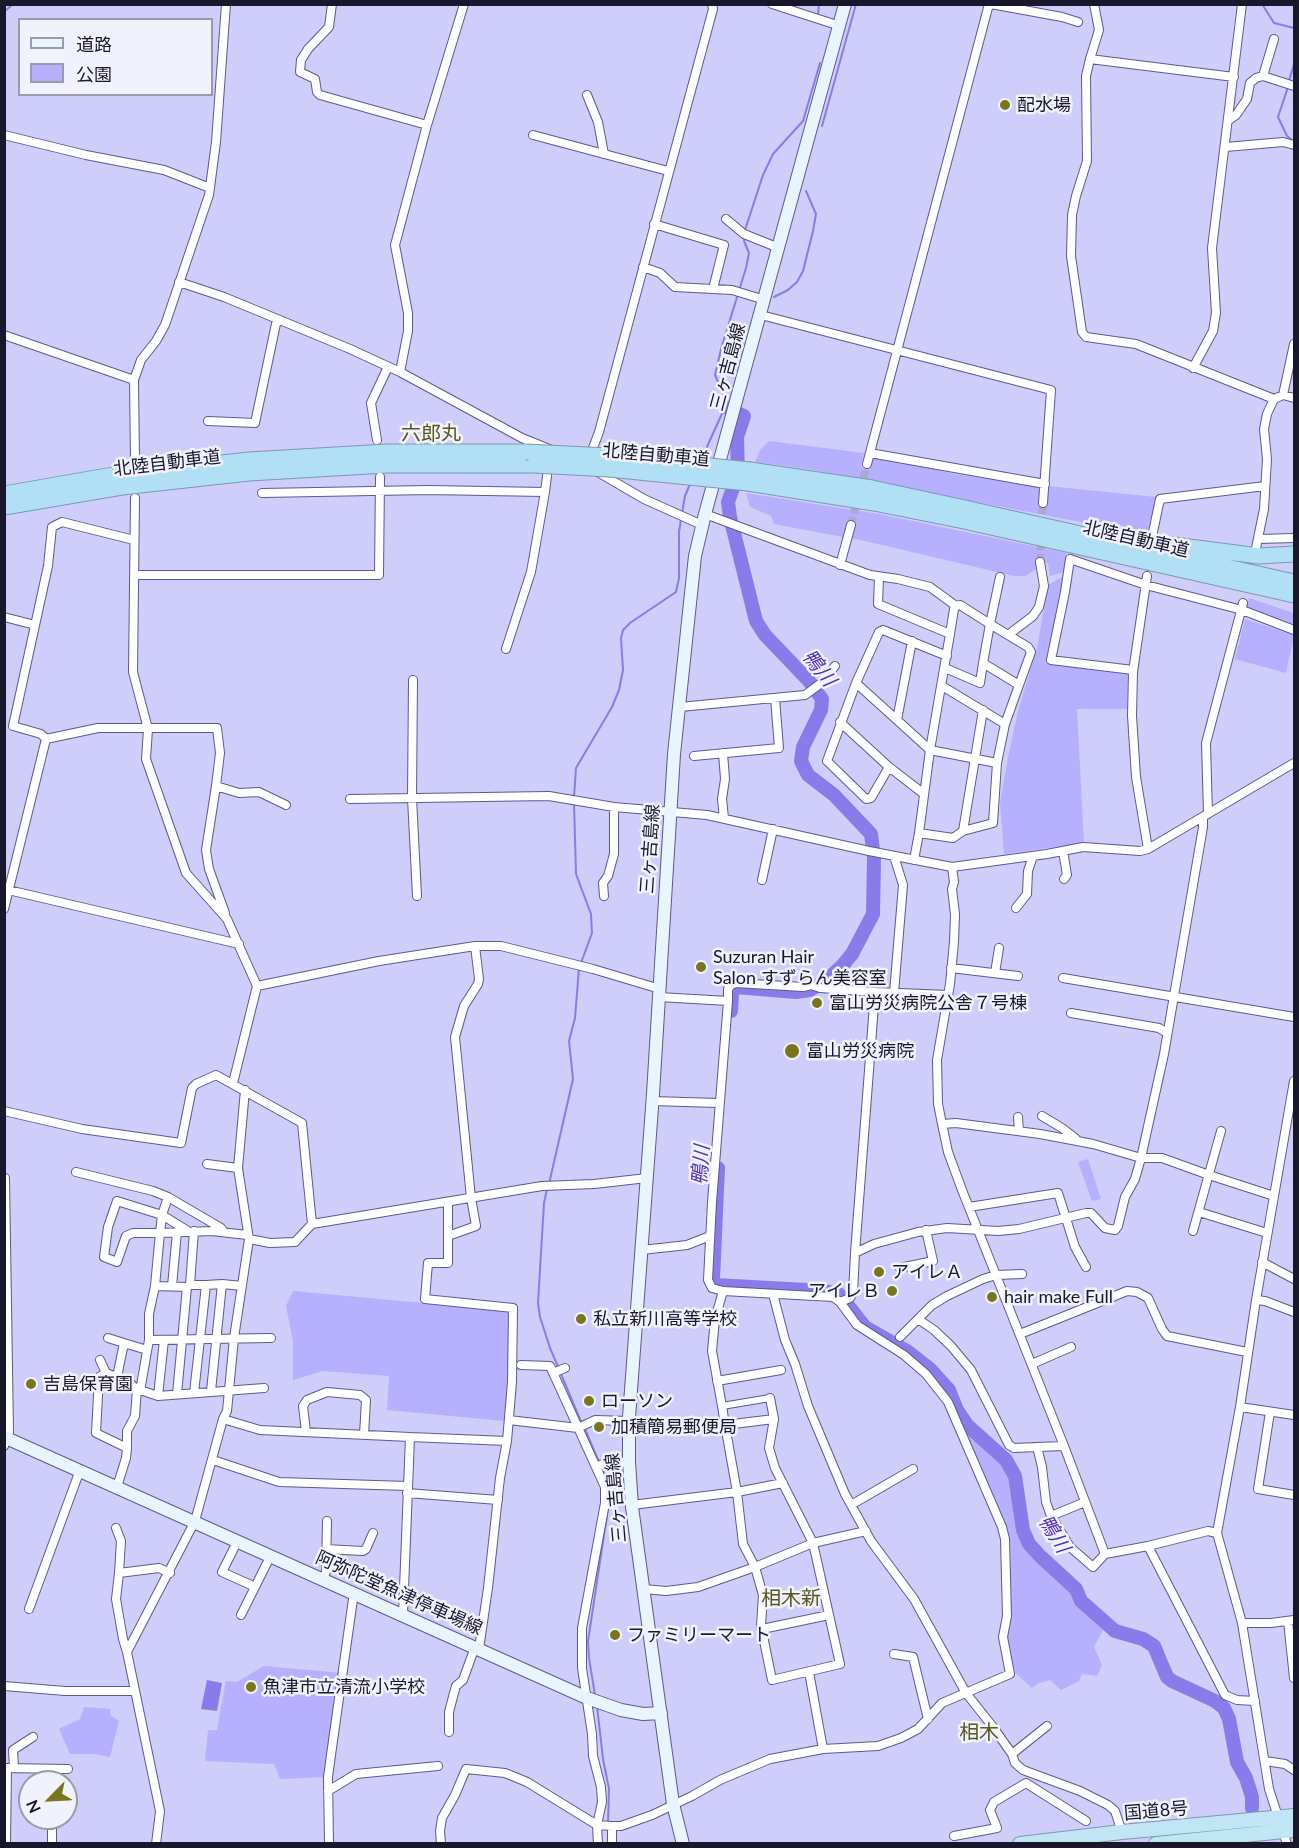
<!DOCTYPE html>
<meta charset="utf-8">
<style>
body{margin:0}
#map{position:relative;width:1299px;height:1848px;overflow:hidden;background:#cfcdf9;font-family:Lato,"Noto Sans JP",sans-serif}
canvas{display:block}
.frame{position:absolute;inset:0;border:6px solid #19172b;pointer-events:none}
.legend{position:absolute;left:18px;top:18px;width:195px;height:78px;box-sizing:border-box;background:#f2f2fd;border:2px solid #9b9aa9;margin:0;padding:8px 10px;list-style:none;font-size:18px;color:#19172b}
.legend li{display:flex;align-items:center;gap:12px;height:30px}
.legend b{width:30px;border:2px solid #9b9aa9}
.north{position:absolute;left:18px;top:1770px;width:60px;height:60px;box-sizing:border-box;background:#f2f2fd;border:2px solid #9b9aa9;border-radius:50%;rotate:246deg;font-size:16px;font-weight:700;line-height:24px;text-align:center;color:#19172b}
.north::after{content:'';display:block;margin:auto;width:21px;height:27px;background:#78751a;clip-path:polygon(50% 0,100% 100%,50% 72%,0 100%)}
</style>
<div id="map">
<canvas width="1299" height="1848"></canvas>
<div class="frame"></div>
<ul class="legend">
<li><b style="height:8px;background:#e8f5fc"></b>道路</li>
<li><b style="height:16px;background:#b7b0fe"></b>公園</li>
</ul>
<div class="north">N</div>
</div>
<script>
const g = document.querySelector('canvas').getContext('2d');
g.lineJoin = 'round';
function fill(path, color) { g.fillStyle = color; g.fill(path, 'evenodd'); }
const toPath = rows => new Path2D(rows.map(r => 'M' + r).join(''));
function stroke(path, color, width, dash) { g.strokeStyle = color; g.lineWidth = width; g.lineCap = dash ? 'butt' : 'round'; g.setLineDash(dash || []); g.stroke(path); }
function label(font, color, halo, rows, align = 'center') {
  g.font = font + ' Lato,"Noto Sans JP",sans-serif'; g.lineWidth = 5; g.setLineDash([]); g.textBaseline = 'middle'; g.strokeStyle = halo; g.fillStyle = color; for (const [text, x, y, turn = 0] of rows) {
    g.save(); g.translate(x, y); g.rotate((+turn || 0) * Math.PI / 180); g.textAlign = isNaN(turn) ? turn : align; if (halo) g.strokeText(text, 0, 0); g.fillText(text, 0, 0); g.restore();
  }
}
fill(toPath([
 [769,441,864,453,861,467,868,469,873,455,955,474,1008,482,1156,497,1147,533,1080,522,807,469,755,462,760,450],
 [746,493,879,514,1067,553,1064,572,1050,576,1048,563,1036,562,1037,569,1025,576,1014,576,852,538,853,528,846,526,843,537,774,524,771,516,750,507],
 [1064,576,1048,662,1128,673,1127,709,1077,709,1084,843,1004,854,1000,803,1008,757,1018,711,1037,648,1048,585],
 [1249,598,1294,613,1294,624,1246,609],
 [1245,619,1294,635,1286,673,1235,659],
 [1088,1159,1101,1199,1092,1201,1078,1162],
 [293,1291,510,1311,509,1384,504,1421,387,1410,389,1376,323,1371,293,1380,293,1341,286,1306],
 [964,1429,1005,1464,1011,1476,1017,1523,1021,1539,1033,1558,1069,1587,1075,1605,1103,1630,1094,1647,1102,1665,1097,1676,1082,1674,1079,1681,1061,1690,1050,1680,1039,1683,1032,1688,1013,1671,1007,1643,1010,1553,1006,1527],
 [264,1666,342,1673,328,1777,280,1779,274,1764,205,1761,208,1730,217,1730,226,1681,237,1682],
 [84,1707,110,1709,110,1715,119,1721,110,1757,95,1754,70,1754,59,1729,80,1719]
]), '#b7b0fe');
fill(toPath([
 [207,1680,222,1683,217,1711,201,1709]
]), '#8a7beb');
stroke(toPath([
 [1262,4,1274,23,1294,28],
 [4,12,13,4],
 [818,15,819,4],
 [1289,81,1294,64],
 [1288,87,1278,117,1287,136,1293,141],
 [822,126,856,4],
 [745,230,763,175,773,154,803,121,820,63],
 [774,297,788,290,797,282,803,271,813,231,816,214,806,191],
 [701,460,725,407,723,393,715,375,721,349,746,268,749,253,744,241,745,236],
 [682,513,685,496,690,484],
 [574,797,576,768,612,707,619,690,623,670,621,638,623,630,630,623,676,592,679,578,679,532,681,519],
 [574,803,576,874,591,914,592,933,581,963],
 [549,1184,573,1079,569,1041,575,1018,579,968],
 [547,1189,544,1203,538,1303,540,1317,550,1348,559,1369],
 [561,1374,582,1424],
 [585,1429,599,1462],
 [602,1467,609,1487],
 [595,1695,589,1658,588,1641,609,1502],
 [597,1706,603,1759,609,1789,608,1823],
 [608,1844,608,1828]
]), '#8a7beb', 2);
stroke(toPath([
 [725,407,744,416,737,437,738,474,728,502,730,517,756,621,765,635,809,681,822,699,821,710,803,747,801,761,808,775,834,795,871,834,874,858,873,914,852,954,842,966,828,979,810,990,796,992,736,987,732,993,731,1011],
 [718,1168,713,1279,715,1285,825,1291,839,1294,865,1327,907,1351,930,1369,949,1390,957,1410,967,1425,1006,1460,1015,1476,1023,1530,1029,1544,1040,1556,1076,1589,1081,1601,1115,1631,1143,1639,1154,1646,1167,1677,1172,1681,1215,1701,1224,1708,1229,1719,1237,1762,1246,1778,1252,1797,1252,1808]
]), '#8a7beb', 14);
stroke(toPath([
 [851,525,867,464],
 [1040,562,1043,503]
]), '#aba9d0', 8, [8, 4]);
const pedestrian = toPath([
 [722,1406,770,1398]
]);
const minor = toPath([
 [332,4,329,27,308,49,301,60,300,72,315,79,317,92,320,95,427,125],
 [772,4,840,26],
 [991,4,1062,17,1078,22],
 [1090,59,1099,30,1094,4],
 [1263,76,1274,39],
 [1234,77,1090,59,1086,76,1087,161,1076,196,1072,215,1071,256,1082,332,1086,337,1136,344,1274,399],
 [587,95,598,122,604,154],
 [1229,120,1236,115,1247,99,1250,83,1256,78,1263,76,1294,86],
 [4,135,86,155,164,170,210,188],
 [533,135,668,171],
 [1226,147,1283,142,1294,145],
 [726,219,744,234,779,248],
 [654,224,724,245,713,289],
 [643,267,660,273,675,287,732,290,765,300],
 [179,282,224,297,350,349,400,372,522,438,549,449],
 [761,315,1051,390,1043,503],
 [4,335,134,380],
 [1193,368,1213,331,1216,313,1212,248,1242,4],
 [400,372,408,331,408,313,395,245,427,125,464,4],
 [1283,395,1294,344],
 [208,421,255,423,277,319],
 [377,440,371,403,388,367],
 [870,453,1045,484],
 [590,456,599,432,713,9,712,4],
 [135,461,134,380,141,360,156,341,165,325,209,195,216,142,226,4],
 [867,464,989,4],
 [596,471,644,499,702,525],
 [262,493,428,490,545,492,547,476],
 [135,498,133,672,148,729,146,759,186,873,227,919,257,986,233,1083],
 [705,514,870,575,898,579,930,587,956,606,960,605,990,624,983,663,1019,685],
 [1153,532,1160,499,1265,486],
 [1258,539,1294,538],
 [134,540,62,522,52,527,48,566,13,726,41,734,46,739,98,728,217,728,220,753,216,786,239,793,259,792,286,805],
 [1256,548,1264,509,1267,459,1264,429,1267,414,1274,399,1283,395,1294,398],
 [840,565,851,525],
 [135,575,379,575,380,477],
 [1147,576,1133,672,1132,716,1136,777,1148,849],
 [879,577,878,604,950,634,930,750,919,833],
 [1000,577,990,624,1008,635,1033,616,1039,607,1044,586,1040,562],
 [4,617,35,625],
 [950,634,954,609,956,606],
 [912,641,897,720,930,750,997,763],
 [506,649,531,572,545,492],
 [945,668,980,683,983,663],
 [1133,670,1051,660,1065,592,1070,559,1146,585,1242,610,1294,630],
 [413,680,412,798,417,896],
 [856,683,897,720],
 [942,686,1005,724],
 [680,707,805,695,820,684,835,666],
 [840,722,889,767,924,794],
 [723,753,725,779,722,799,724,818],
 [694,756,779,748,775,698],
 [889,767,871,798,866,799,827,761,856,683,879,632,883,630,947,656],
 [216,786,206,850,209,869,225,913],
 [350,799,549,796,614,807,707,815,869,851,952,867,1047,854,1083,847,1140,851,1148,849,1294,763],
 [1208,814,1206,743,1243,603],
 [963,831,993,823,997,763,1005,724,1031,652,1028,647,1008,635],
 [1063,851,1067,875,1064,879],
 [894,856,903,885,894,993],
 [914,860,919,833,953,838,963,831,983,710],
 [952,867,954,882,952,889,955,914,954,942,950,984,937,1060,938,1104,942,1124,948,1152,962,1190,1064,1446],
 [762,880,773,829],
 [4,889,239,944],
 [604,896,603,883,608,876,614,854,614,807],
 [1016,908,1027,894,1028,871,1033,856],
 [4,909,46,739],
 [951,968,1018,976],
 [995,973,999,948],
 [1063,978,1294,1017],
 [257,986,379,961,475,946,501,946,593,969,660,989],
 [875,992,948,995],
 [659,997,728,1001,728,989,731,985,736,983,803,987,811,985,820,988,875,992,855,1253],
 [728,1001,712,1202,708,1280,712,1288,723,1291,833,1297,840,1302,850,1298,853,1293,855,1253,874,1244,918,1232,947,1228,998,1231,1019,1229,1086,1213,1091,1213,1105,1228,1115,1230,1118,1226,1125,1197,1135,1179,1141,1158,1164,1054,1203,827,1203,817],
 [1071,1013,1159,1028,1167,1033],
 [652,1101,718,1103],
 [4,1111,82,1129,181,1143,192,1088,196,1084,216,1075,302,1123,312,1224],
 [1042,1116,1062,1128,1076,1139],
 [1018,1117,1019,1131],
 [942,1124,956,1123,1040,1134,1093,1144,1141,1158,1162,1158,1209,1175,1274,1196],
 [207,1164,238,1168],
 [76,1172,153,1191,168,1197],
 [117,1201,162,1215,160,1233,133,1233,126,1236,117,1262,104,1257,108,1227,117,1201],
 [448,1202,448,1263,428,1263,425,1299,513,1308,512,1382,507,1441],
 [969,1207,1058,1193,1075,1247,1086,1267],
 [1199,1212,1267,1233],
 [188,1231,162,1215,168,1197,221,1228,224,1232],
 [1193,1231,1221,1131],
 [448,1236,476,1226,471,1198,455,1037,464,1006,478,984,479,979,475,946],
 [249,1239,270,1243,295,1242,312,1224,542,1186,594,1184,647,1178],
 [642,1250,687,1245,710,1236],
 [1262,1262,1294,1279],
 [900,1268,933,1261,926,1230],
 [222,1284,242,1286],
 [190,1285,194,1231],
 [206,1285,222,1284,211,1391],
 [155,1286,160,1233,212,1231,247,1235],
 [172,1286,177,1232],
 [723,1291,715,1319,712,1351,722,1406,725,1425,737,1492,743,1544,755,1567,763,1595,761,1626,772,1680,840,1664,813,1543,775,1468,769,1448,774,1419,725,1425],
 [773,1294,785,1340,795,1364,808,1406,845,1494,871,1541,914,1599,966,1693,993,1727,1012,1754,1015,1763,1023,1770,1080,1791,1108,1805,1115,1811,1122,1832],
 [1256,1300,1265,1301,1294,1312],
 [918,1319,934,1330,951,1346,971,1370,1009,1445,1014,1448,1037,1447],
 [1020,1334,1127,1291,1137,1292,1148,1298,1162,1329,1167,1336,1247,1352],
 [900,1337,932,1305,947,1296,983,1279,996,1275,1022,1274],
 [108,1338,124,1343,117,1377],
 [149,1340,271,1338],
 [124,1343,147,1350],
 [100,1360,106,1373],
 [1032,1364,1071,1347],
 [521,1365,550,1366,605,1487,605,1503,582,1628,582,1668,592,1734,593,1756,601,1787,602,1802,597,1825,598,1844],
 [553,1373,565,1368],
 [717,1381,781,1370],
 [137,1389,158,1396,264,1388],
 [140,1391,149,1340,149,1314,155,1286,187,1287],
 [177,1394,187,1287,190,1285,206,1285,194,1393],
 [158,1396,164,1340],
 [770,1398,774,1419],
 [1240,1407,1294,1415],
 [1270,1412,1258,1489,1294,1495],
 [223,1419,260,1430,410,1437],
 [509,1420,578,1428,595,1420,629,1421],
 [306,1432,303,1406,307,1400,327,1392,360,1395,366,1400,364,1435],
 [4,1446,9,1432,5,1178],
 [213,1460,279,1482,408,1486],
 [596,1467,605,1463,629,1462],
 [117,1487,126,1458,127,1448,127,1431,135,1416,137,1389,127,1381,106,1373,99,1377,96,1433,127,1448],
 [407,1493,498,1500],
 [1085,1502,1051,1516,1070,1547,1093,1567,1105,1554,1148,1546],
 [632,1505,737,1492,783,1483],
 [851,1505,913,1469],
 [1051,1516,1046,1502,1042,1467,1037,1447,1064,1446,1105,1554],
 [116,1528,121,1541,119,1573,159,1568,170,1573],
 [1217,1533,1208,1531,1148,1546,1225,1695,1237,1700,1255,1701],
 [238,1540,222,1572,251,1585],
 [326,1549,363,1551,366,1549,373,1533],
 [119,1573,116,1599,123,1639,127,1652],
 [323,1578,326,1572,327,1521],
 [644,1589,666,1591,698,1587,755,1567,813,1543,866,1531],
 [29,1609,80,1470],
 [403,1614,410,1437,507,1441,500,1478,488,1588,479,1649],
 [241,1615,271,1555],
 [1288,1621,1294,1678],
 [1242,1623,1271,1623,1294,1620],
 [762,1629,829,1615],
 [894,1654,913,1657,928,1719],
 [809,1672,823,1749],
 [4,1686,65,1691,135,1691],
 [449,1732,449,1712,454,1693,456,1686,463,1680,475,1647],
 [1012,1754,1047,1726],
 [1265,1761,1285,1764,1294,1770],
 [4,1768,68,1769],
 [14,1768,13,1750,33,1737],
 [52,1769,52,1782],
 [328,1791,356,1774,438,1766],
 [52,1818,52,1844],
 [954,1836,997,1828,990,1810,994,1802,1026,1783,1086,1821],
 [6,1844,7,1768],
 [156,1844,160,1811,127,1652,195,1521,223,1419,227,1411,234,1338,249,1239,238,1168,245,1090],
 [329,1844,328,1777,331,1755,354,1592],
 [441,1844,440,1831,442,1818,455,1795,466,1769,505,1773,527,1782,597,1825,612,1826],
 [612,1844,612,1826,621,1826,652,1815,692,1796,720,1780,770,1759,823,1749,878,1746,901,1738,918,1729,942,1703,1010,1674,1003,1637,1007,1616,1005,1539,1002,1527,948,1402,926,1374,904,1355,857,1325,840,1302],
 [1287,1844,1269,1789,1242,1623,1217,1533,1240,1407,1256,1300,1294,1081]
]);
const secondary = toPath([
 [4,1437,587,1698,621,1710,643,1714,661,1713],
 [683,1844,673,1804,632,1507,629,1462,629,1417,653,1094,674,754,695,556,705,514,845,4]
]);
const trunk = toPath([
 [1020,1844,1122,1832,1294,1816],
 [1156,1844,1294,1830]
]);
const motorway = toPath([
 [750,470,872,488,965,508,1294,582],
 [748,483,874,503,964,521,1294,595],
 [4,494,113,475,249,460,387,452,526,452],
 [4,507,122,487,249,473,386,465,534,465],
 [1174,545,1259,556,1294,554]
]);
stroke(pedestrian, '#5e598a', 8);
stroke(minor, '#5e598a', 10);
stroke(secondary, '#5e598a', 14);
stroke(trunk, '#7c99ae', 16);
stroke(motorway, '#7c99ae', 17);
stroke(pedestrian, '#fff', 6);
stroke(minor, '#fff', 8);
stroke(secondary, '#e8f5fc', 12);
stroke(trunk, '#c0e6f6', 14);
stroke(motorway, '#b1dff4', 15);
const motorwayBridge = toPath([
 [526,452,609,456,750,470],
 [534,465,609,469,748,483]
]);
stroke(motorwayBridge, '#7c99ae', 17, []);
stroke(motorwayBridge, '#b1dff4', 15);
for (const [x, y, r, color] of [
 [1005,105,6,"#78751a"],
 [701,967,6,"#78751a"],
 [817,1003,6,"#78751a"],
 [792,1051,8,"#78751a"],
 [879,1272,6,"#78751a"],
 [892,1291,6,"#78751a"],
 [992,1297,6,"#78751a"],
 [581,1319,6,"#78751a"],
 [31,1384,6,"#78751a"],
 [589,1401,6,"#78751a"],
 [599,1427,6,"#78751a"],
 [615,1635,6,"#78751a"],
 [251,1687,6,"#78751a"]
]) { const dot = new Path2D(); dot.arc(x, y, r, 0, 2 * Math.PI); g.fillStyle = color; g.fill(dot); stroke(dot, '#f2f2fd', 2); }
label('18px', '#19172b', '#f2f2fd', [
 ["配水場",1017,105],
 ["Suzuran Hair",713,957],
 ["Salon すずらん美容室",713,978],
 ["富山労災病院公舎７号棟",829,1003],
 ["富山労災病院",806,1051],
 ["アイレＡ",891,1272],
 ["アイレＢ",880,1291,"right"],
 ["hair make Full",1004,1297],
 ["私立新川高等学校",593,1319],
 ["吉島保育園",43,1384],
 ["ローソン",601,1401],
 ["加積簡易郵便局",611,1427],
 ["ファミリーマート",627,1635],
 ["魚津市立清流小学校",263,1687]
], 'left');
label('18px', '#19172b', '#f2f2fd', [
 ["三ヶ吉島線",728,367,-75],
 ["北陸自動車道",656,455,5],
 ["北陸自動車道",167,463,-7],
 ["北陸自動車道",1136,539,13],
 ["三ヶ吉島線",650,849,-86],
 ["三ヶ吉島線",616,1498,-95],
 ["阿弥陀堂魚津停車場線",399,1593,24],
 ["国道8号",1156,1811,-5]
]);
label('20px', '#59571b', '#f2f2fd', [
 ["六郎丸",431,434],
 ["相木新",791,1599],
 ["相木",979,1733]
]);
label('italic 20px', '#5331b4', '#f2f2fd', [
 ["鴨川",819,668,52],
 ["鴨川",701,1165,-86],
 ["鴨川",1054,1534,58]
]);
</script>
